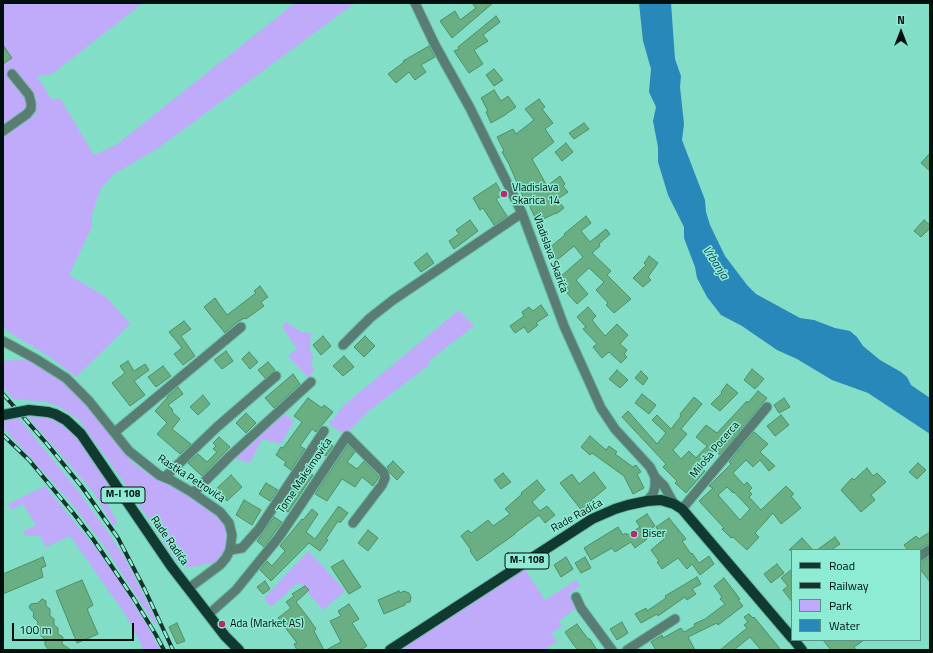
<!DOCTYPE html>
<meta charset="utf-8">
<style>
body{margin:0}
#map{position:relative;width:933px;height:653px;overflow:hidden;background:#82dec7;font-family:"Titillium Web",sans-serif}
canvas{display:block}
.frame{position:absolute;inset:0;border:4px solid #00100c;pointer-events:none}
.legend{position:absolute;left:791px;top:549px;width:130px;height:92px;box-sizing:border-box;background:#8fecd4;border:1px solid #569484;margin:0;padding:5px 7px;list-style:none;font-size:12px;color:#00100c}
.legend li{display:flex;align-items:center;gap:8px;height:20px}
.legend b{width:20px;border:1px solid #569484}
.north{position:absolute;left:881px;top:12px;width:40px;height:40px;-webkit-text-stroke:3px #8fecd4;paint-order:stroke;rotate:0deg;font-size:11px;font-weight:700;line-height:16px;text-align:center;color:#00100c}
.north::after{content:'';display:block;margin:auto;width:14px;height:18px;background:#00100c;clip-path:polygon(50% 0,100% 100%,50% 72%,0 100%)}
.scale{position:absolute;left:12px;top:623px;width:122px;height:18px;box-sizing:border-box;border:2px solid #00100c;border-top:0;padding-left:5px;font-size:12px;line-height:14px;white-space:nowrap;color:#00100c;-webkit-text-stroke:3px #8fecd4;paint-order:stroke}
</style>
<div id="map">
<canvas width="933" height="653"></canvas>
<div class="frame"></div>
<ul class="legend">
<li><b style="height:5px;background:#103a30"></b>Road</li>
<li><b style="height:5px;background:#16342c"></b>Railway</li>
<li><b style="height:11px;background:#bfabfa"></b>Park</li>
<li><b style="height:11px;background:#2888b9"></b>Water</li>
</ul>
<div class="north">N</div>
<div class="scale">100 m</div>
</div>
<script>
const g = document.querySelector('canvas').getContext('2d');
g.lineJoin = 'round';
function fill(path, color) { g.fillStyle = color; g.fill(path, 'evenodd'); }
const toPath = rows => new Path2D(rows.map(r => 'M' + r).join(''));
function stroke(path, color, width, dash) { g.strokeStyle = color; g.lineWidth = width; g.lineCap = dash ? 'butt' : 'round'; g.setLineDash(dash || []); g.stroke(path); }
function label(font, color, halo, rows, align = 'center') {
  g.font = font + ' "Titillium Web",sans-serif'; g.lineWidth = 3; g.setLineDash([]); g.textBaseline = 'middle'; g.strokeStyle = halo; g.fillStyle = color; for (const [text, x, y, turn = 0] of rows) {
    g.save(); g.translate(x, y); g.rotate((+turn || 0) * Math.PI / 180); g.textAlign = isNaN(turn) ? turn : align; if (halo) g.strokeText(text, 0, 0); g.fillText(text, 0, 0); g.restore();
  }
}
fill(toPath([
 [3,3,143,3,52,74,37,76,52,100,60,98,94,155,116,145,295,3,355,3,157,149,114,174,100,190,92,215,92,227,69,275,106,297,130,324,76,377,50,357,7,331,3,326],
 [459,310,474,326,430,360,429,365,369,411,345,435,329,424,344,405],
 [286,322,301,332,311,333,310,351,313,357,311,364,314,370,309,378,288,356,297,349,282,327],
 [28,359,58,378,86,403,133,463,144,471,199,502,220,518,224,524,228,538,223,554,217,561,211,565,210,563,192,567,186,567,176,560,118,474,79,420,58,406,46,402,13,399,3,387,3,361],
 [281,411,294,421,281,444,262,439,250,463,233,458],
 [27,416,44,417,58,421,68,427,80,439,114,487,103,496,118,523,113,526,94,493],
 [18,417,79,492,109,534,126,560,156,620,157,625,154,623,102,543,71,503,29,456,3,428,3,420],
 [45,486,95,547,119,581,147,625,160,650,144,650,125,614,70,536,46,547,40,536,25,536,23,531,36,525,23,504,11,510,8,504],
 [308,551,321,564,345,591,323,610,299,582,271,607,264,598],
 [524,568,545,600,576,580,580,586,569,594,577,607,559,621,562,626,551,634,557,641,544,650,398,650]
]), '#bfabfa');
fill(toPath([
 [639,3,671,3,675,59,681,76,680,87,684,124,682,140,705,200,706,212,710,225,725,256,747,285,756,294,800,318,814,320,835,328,850,331,857,337,863,346,880,360,901,372,907,377,911,385,930,398,930,434,868,393,832,380,797,359,777,350,742,326,721,315,707,297,697,278,695,267,684,238,684,227,668,195,658,162,658,147,653,121,656,107,649,92,651,69,643,41]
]), '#2888b9');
const building = toPath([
 [472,3,493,3,452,38,440,21,455,11,460,20,476,8,472,3],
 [496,16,500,22,483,35,488,41,474,50,483,64,469,73,454,51,459,49,458,47,496,16],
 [3,45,12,58,3,64,3,45],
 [429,46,435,57,421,65,426,72,415,80,409,72,396,83,388,74,404,62,403,61,429,46],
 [494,69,503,80,494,86,486,75,494,69],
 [494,90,501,101,508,96,516,107,505,115,491,123,486,112,488,111,481,98,494,90],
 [539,99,545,107,542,109,553,123,545,129,554,142,532,159,547,186,560,176,565,184,563,186,568,192,559,198,560,201,559,202,564,208,556,214,556,213,537,222,526,198,524,199,509,164,502,152,504,151,497,137,513,129,516,134,534,120,525,109,539,99],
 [584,123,589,129,574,139,569,133,584,123],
 [566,143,573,152,562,161,555,152,566,143],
 [930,153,930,171,921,163,930,153],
 [496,183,503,195,496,199,507,216,494,225,483,208,480,210,473,198,496,183],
 [586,216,591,223,581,231,590,242,606,229,610,234,599,244,600,246,592,253,611,271,607,275,631,299,614,313,606,305,608,303,596,290,604,282,589,268,576,280,588,294,577,304,567,293,570,291,559,278,583,257,574,246,557,260,548,249,565,235,564,234,586,216],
 [470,220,478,231,454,249,449,241,459,234,456,230,470,220],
 [924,220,930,225,930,228,921,237,914,231,924,220],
 [427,253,434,263,421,272,414,263,427,253],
 [649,256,658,263,648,277,651,280,643,287,633,278,646,265,644,263,649,256],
 [260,286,268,297,261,302,264,306,246,319,245,318,237,322,225,333,204,307,215,298,227,315,256,293,254,291,260,286],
 [541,305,548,315,536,323,538,325,528,333,524,327,515,333,510,326,524,316,522,312,529,307,533,311,541,305],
 [588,307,596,316,592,320,605,336,617,324,628,335,620,344,627,350,624,354,627,357,621,363,609,352,602,358,593,347,597,344,583,329,586,327,577,317,588,307],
 [184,321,191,329,181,336,195,356,183,365,174,354,182,348,169,332,184,321],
 [323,336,331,346,321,355,313,345,323,336],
 [365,336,375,346,364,357,354,347,365,336],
 [226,351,233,361,222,369,214,360,226,351],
 [249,352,258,362,250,369,242,359,249,352],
 [344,356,354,367,343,376,333,366,344,356],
 [128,361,134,371,145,364,149,370,134,381,145,395,130,406,112,383,125,373,120,366,128,361],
 [268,362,275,370,265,378,258,370,268,362],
 [163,366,171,376,156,387,148,377,163,366],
 [752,369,764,379,755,389,744,380,752,369],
 [617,370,628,380,620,388,609,379,617,370],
 [641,371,648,378,643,385,635,378,641,371],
 [293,374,300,384,274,408,265,398,293,374],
 [727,384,738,393,720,411,711,404,722,393,721,392,727,384],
 [178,387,183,394,168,405,173,410,172,412,180,419,172,429,191,444,180,454,157,434,167,423,155,411,167,398,167,397,178,387],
 [758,391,767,398,720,455,714,450,699,466,705,471,686,493,675,483,677,481,663,467,666,464,622,417,628,411,657,444,666,433,652,420,657,415,671,429,681,416,680,414,694,397,702,404,681,429,687,434,673,450,681,459,689,451,696,458,707,446,696,437,706,425,717,433,747,401,748,403,758,391],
 [642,394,656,405,649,414,635,403,642,394],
 [203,395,210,404,198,415,190,407,203,395],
 [308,398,322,408,324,405,333,412,316,432,312,429,300,446,305,449,291,470,284,465,286,462,276,455,281,447,283,448,302,422,294,416,308,398],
 [784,398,790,407,779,413,774,405,784,398],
 [246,413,256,423,246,433,236,423,246,413],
 [781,415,789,425,775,436,767,426,781,415],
 [754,432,768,444,760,452,775,466,769,471,760,460,753,467,746,460,733,473,744,485,747,482,752,488,749,491,752,494,749,497,761,510,786,486,794,494,791,496,801,508,781,524,773,513,755,533,759,537,747,550,733,537,731,538,722,529,724,528,699,501,713,488,709,486,731,464,729,462,754,432],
 [727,487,733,493,734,492,750,509,740,520,718,495,727,487],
 [590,436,606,450,609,446,617,452,615,454,633,467,636,465,641,472,637,474,644,488,633,494,624,476,592,453,590,455,581,447,590,436],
 [219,437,230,447,202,476,188,463,198,454,207,462,217,452,213,449,216,446,213,443,219,437],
 [325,440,333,446,326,456,318,450,325,440],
 [348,445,355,452,347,462,357,469,364,461,379,477,373,486,362,477,355,487,342,479,327,501,315,494,348,445],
 [393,461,404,472,397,480,390,473,387,467,393,461],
 [918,463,926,470,917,479,909,472,918,463],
 [867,468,873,476,877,473,886,482,871,495,875,500,861,512,841,490,852,478,854,480,867,468],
 [305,470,313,475,288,512,281,507,305,470],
 [594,472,606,488,591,500,593,503,583,512,560,483,572,474,579,484,594,472],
 [503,473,511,482,501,489,494,480,503,473],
 [231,475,242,487,227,501,216,489,231,475],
 [537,480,545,490,532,502,540,511,547,506,555,515,545,523,539,515,515,533,515,534,477,561,470,551,471,550,461,536,468,530,471,533,488,520,493,526,510,514,505,509,522,494,521,493,537,480],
 [266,483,278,490,270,501,259,494,266,483],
 [244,500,261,510,252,525,236,515,244,500],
 [338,507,340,507,348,513,340,523,338,521,326,539,328,540,320,551,309,543,271,581,260,570,267,561,272,566,285,551,280,546,302,519,303,520,312,509,318,514,306,532,315,539,338,507],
 [647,514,655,526,643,534,647,539,635,548,631,542,615,552,612,548,591,560,584,548,618,527,623,535,626,533,627,535,640,527,636,521,647,514],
 [274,517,282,522,264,547,257,541,274,517],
 [669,518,686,539,682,541,691,554,692,553,699,563,709,556,714,564,700,575,692,564,687,569,678,558,662,569,657,562,659,561,651,550,664,539,656,527,669,518],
 [368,530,378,538,368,551,358,543,368,530],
 [930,532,930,544,926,545,918,550,908,550,904,545,916,536,919,539,930,532],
 [835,537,840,544,831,550,817,550,835,537],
 [802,538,813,550,789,550,802,538],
 [43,557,46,566,41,568,43,577,3,594,3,574,43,557],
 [566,557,573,569,561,577,554,565,566,557],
 [585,557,591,568,581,573,575,563,585,557],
 [930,557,930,582,920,569,920,562,930,557],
 [343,560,361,587,349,594,331,567,343,560],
 [777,564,784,573,771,583,764,574,777,564],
 [792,569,792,602,783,590,788,586,781,578,792,569],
 [697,577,701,584,692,589,696,594,687,600,685,597,658,616,657,614,641,623,635,614,646,608,647,611,666,598,665,596,697,577],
 [724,578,740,599,738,600,743,606,718,625,717,623,688,637,695,650,656,650,651,642,662,635,663,638,681,628,684,632,695,626,694,624,705,619,725,604,720,599,722,597,714,586,724,578],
 [82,580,93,605,87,609,98,634,77,643,56,591,82,580],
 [265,581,270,589,263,594,257,587,265,581],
 [305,586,309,590,296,602,307,616,316,629,314,631,324,650,297,650,294,644,297,643,278,618,291,608,286,602,294,596,292,594,305,586],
 [399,591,400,593,404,591,409,593,411,597,410,602,405,603,405,605,384,614,378,600,399,591],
 [42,599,46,601,46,606,50,609,50,616,54,619,54,625,58,628,58,634,63,637,62,644,71,650,49,650,45,645,45,639,41,636,41,630,37,627,38,622,33,617,34,612,31,610,29,607,31,604,38,603,42,599],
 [349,604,359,619,352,623,367,646,360,650,326,650,341,642,330,621,341,616,338,611,349,604],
 [749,614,753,618,754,617,781,650,761,650,750,637,734,650,720,650,747,628,744,625,748,622,744,617,749,614],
 [622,622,628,633,617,640,610,629,622,622],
 [177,623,185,641,177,644,169,627,177,623],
 [577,624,588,639,590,639,597,650,578,650,573,644,565,632,577,624],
 [823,640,864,640,854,647,856,650,831,650,823,640]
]);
fill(building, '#6aaf84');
stroke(building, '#4b9066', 1);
const minor = toPath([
 [415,3,435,45,470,108,522,213,564,326,601,408,615,429,650,467,655,477,664,486,674,504],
 [3,131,27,114,31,109,31,103,29,95,12,74],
 [3,341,36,359,66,378,89,401,129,451,159,475,171,480,193,493,220,512,225,518,229,523,232,535,230,550,226,558,220,565,189,588],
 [343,345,370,318,393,300,522,213],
 [115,432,241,327],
 [165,477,217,427,276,376],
 [193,493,230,456,311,382],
 [647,501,653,494,655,487,655,477],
 [682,509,767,407],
 [230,550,242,548,259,529,324,431],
 [920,556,929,550],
 [576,597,581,608,612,650],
 [209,614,236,590,279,537,347,436,384,473,385,478,382,485,353,523],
 [627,650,675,619]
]);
const major = toPath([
 [48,412,55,414,66,420,81,434,171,566,225,636,239,650],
 [794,640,802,650],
 [390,650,592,519,615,509,628,505,647,501,661,500,674,504,682,509,792,638]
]);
stroke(minor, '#6bb9a5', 11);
stroke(major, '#6bb9a5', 12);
stroke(minor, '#5a7d73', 9);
stroke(major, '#103a30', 10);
const rail = toPath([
 [3,394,47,444,82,487,118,538,145,590,173,650],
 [3,435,29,460,74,514,93,539,134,599,156,635,164,650]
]);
stroke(rail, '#16342c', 4);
stroke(rail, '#8fecd4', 2.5, [8]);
const majorBridge = toPath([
 [3,415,29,410,48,412]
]);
stroke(majorBridge, '#6bb9a5', 12, []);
stroke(majorBridge, '#103a30', 10);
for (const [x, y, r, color] of [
 [504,194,4,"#b42c6f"],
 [634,534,4,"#b42c6f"],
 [222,624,4,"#b42c6f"]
]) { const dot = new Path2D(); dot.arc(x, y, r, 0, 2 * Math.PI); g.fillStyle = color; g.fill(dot); stroke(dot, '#8fecd4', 1.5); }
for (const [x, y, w] of [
 [123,495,44],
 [527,561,44]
]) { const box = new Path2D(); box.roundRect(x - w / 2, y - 8, w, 16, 3); g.fillStyle = '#8fecd4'; g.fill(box); stroke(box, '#00100c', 1); }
label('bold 10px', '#00100c', null, [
 ["M-I 108",123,495],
 ["M-I 108",527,561]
]);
label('11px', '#00100c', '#8fecd4', [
 ["Vladislava",512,188],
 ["Skarica 14",512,201],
 ["Biser",642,534],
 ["Ada (Market AS)",230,624]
], 'left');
label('11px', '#00100c', '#8fecd4', [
 ["Vladislava Skarića",550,254,70],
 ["Miloša Pocerca",715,450,-50],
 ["Tome Maksimovića",305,476,-56],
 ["Rastka Petrovića",191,479,33],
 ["Rade Radića",577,516,-29],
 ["Rade Radića",169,541,55]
]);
label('italic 12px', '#12455f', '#8fecd4', [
 ["Vrbanja",715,263,57]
]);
</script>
